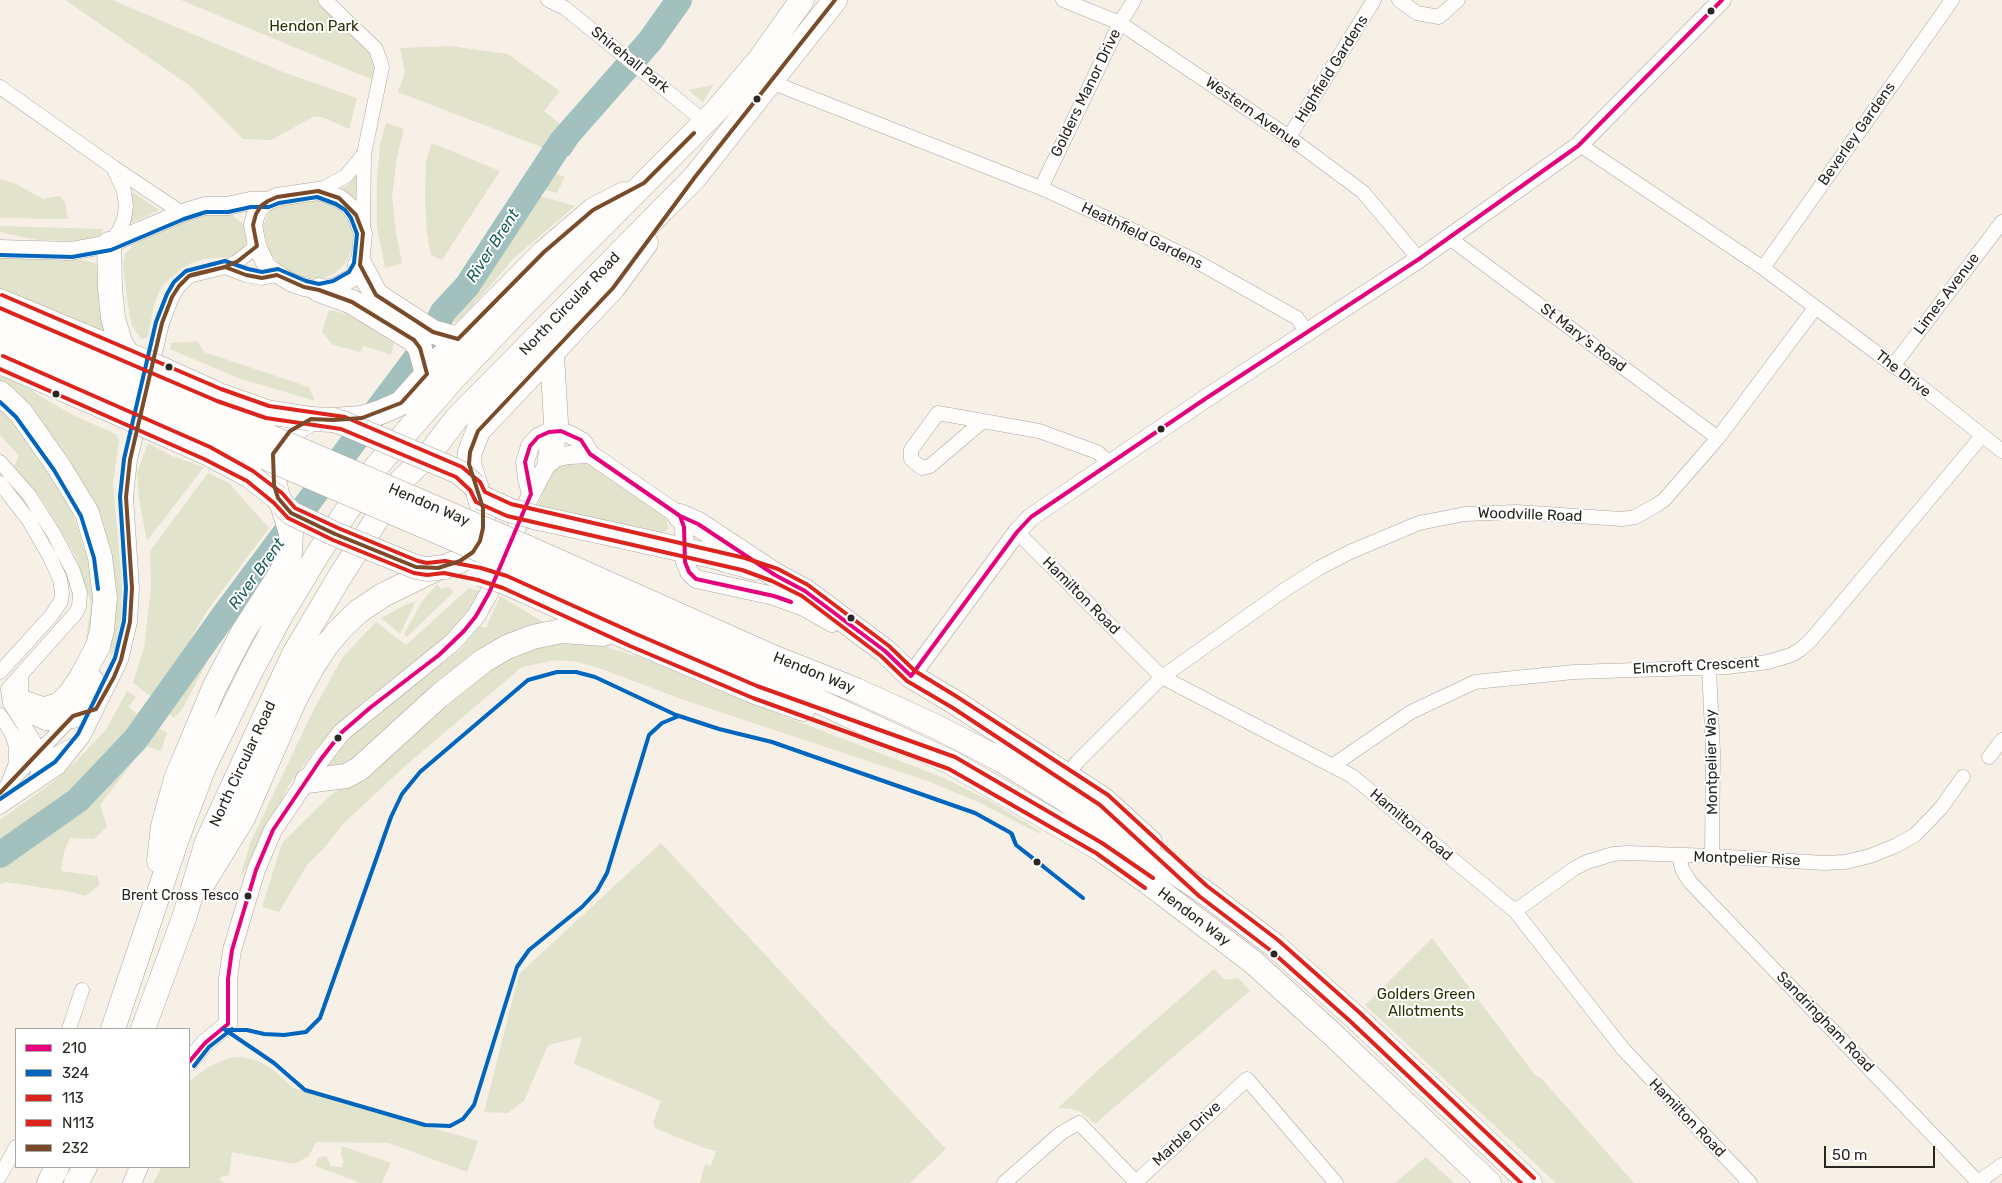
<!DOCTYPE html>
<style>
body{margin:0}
#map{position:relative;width:2002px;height:1183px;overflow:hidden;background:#f6f0e7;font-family:Rubik,sans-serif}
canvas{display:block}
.legend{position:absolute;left:15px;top:1028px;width:175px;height:140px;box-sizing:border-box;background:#fff;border:1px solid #aaa8a6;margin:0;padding:6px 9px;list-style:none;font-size:15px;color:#2a2621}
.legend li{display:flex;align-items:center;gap:10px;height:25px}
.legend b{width:25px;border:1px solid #aaa8a6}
.scale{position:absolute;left:1824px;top:1146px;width:111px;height:22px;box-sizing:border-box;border:2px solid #2a2621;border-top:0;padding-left:6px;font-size:15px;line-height:18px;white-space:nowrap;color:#2a2621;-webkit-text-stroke:4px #fff;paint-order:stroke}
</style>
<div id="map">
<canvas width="2002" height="1183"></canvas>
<ul class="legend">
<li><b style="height:6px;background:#e5007d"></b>210</li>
<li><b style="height:6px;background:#0065bd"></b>324</li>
<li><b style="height:6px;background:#dc241f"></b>113</li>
<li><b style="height:6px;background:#dc241f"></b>N113</li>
<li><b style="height:6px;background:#7a4b2a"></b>232</li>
</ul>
<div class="scale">50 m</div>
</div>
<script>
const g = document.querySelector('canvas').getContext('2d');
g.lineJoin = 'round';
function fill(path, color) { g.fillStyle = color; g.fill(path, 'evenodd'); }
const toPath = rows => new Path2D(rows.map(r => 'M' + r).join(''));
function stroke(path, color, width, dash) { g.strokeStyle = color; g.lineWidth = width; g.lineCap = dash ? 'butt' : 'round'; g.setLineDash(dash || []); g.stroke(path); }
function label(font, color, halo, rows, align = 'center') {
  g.font = font + ' Rubik,sans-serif'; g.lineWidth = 4; g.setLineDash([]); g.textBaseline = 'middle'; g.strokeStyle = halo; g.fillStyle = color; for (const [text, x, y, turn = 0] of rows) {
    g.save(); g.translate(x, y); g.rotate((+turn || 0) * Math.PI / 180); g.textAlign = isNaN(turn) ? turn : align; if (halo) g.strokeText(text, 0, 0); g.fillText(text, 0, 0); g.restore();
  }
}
fill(toPath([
 [65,0,112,0,283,72,357,98,349,129,322,117,313,117,271,140,243,139,189,85],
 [181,0,326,0,376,49,378,82],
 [669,0,687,0,645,57,630,44,661,11],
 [450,46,508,54,560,91,544,111,564,127,556,138,541,147,398,92,405,72,400,48],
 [713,85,703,102,688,90],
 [386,123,404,129,397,157,392,198,396,232,402,263,385,268,377,227,377,178,380,145],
 [432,143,500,171,442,260,431,255,427,234,425,201,426,160],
 [548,170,565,177,557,193,536,188],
 [356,175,357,203,340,190,349,184],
 [0,179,14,183,43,199,60,196,65,202,68,219,0,218],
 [132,192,160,210,129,224,133,205],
 [533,194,575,206,514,258,458,323,447,320,471,294,486,264],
 [317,198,333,204,347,218,353,233,352,249,346,263,334,274,321,279,303,278,281,267,268,249,263,225,272,206],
 [222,214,232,215,244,225,248,233,245,248,236,254,227,257,204,259,189,264,177,272,162,286,154,304,148,337,141,339,132,326,128,306,123,265,125,254,136,243,179,224,200,216],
 [0,226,103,229,100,236,76,241,37,240,0,232],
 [0,257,84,260,101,265,107,334,0,291],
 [329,310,352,315,394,343,391,355,364,346,360,352,333,345,322,332],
 [197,341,204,352,309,387,315,401,238,378,170,349,171,343],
 [0,371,12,377,43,398,77,417,116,434,119,440,113,484,122,585,121,620,115,649,110,657,114,603,95,513,0,387],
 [0,399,66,492,98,591,87,648,55,695,85,647,91,603,75,555,41,498,14,466,19,456,0,435],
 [148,443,172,456,204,467,147,541,139,499,137,473],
 [574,460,588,463,662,512,667,519,668,529,659,537,539,507,538,505,552,471,559,464],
 [208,473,229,483,269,528,207,611,155,699,133,683,144,648,151,587,150,551],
 [437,584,441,589,449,587,454,592,407,637,404,634,421,603],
 [469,588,480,591,460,623,445,640,364,701,314,751,289,785,266,832,239,880,251,841,312,713,342,658,376,622,406,645],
 [500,596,550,626,354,766,319,774,348,737,391,701,458,652,480,626,486,628],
 [416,601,400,634,381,618,407,604],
 [556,637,594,643,645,659,717,690,944,778,988,800,1041,832,1038,833,978,802,928,781,681,699,599,668,578,662,556,660,522,667,405,766,343,824,325,847,307,865,279,912,262,907,282,843,332,794,360,777,492,662],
 [211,654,182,710,173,718,163,705,190,674],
 [127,691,136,697,128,707,144,719,132,735,75,796,0,848,0,820,53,782,76,761,105,731],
 [150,723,167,733,161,751,145,746,100,805,107,827,94,839,70,838,64,852,61,871,97,876,100,884,86,896,71,892,5,882,0,884,0,862,80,805,137,741],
 [661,843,946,1149,910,1183,700,1183,705,1164,711,1166,716,1151,704,1148,655,1128,653,1123,661,1101,574,1064,582,1037,548,1045,524,1101,508,1113,484,1112,519,974],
 [1432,938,1535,1075,1541,1078,1634,1183,1556,1183,1365,1005],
 [1214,969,1225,980,1238,978,1250,991,1095,1124,1081,1112,1072,1109,1058,1108,1097,1071],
 [241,1057,259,1061,275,1071,293,1088,478,1141,467,1172,389,1143,316,1142,309,1156,294,1164,232,1152,229,1175,219,1178,224,1183,153,1183,160,1171,160,1167,189,1167,190,1081,208,1067,229,1058],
 [342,1146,391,1163,382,1183,361,1183,315,1166,318,1158,326,1156,331,1166,341,1167,344,1162,341,1155],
 [1426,1157,1454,1183,1395,1183,1414,1167]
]), '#e2e3cd');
fill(toPath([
 [620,65,632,79,596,115,569,156,541,147,556,138]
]), '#a1c0be');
stroke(toPath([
 [0,855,78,800,135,740,227,611,429,341,443,312,467,286,562,141,650,41,679,0]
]), '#a1c0be', 26);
const minor = toPath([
 [325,0,376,49,382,67,364,154,363,230],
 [548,0,565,8,694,113],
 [1063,0,1120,23,1289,137,1363,192,1419,259],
 [1399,0,1417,13,1439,17,1458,0],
 [771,82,1041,188,1120,224,1194,260,1297,318,1307,332],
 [0,87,113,167,182,213],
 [1289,137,1374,0],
 [1580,145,1763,268,1905,374,2002,451],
 [1041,188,1120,23,1134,0],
 [318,191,346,176,364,154],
 [1448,237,1718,438],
 [109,244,119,231,124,219,126,206,124,191,113,167],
 [225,267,246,275,262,278,277,275],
 [1763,268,1952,0],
 [1893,366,2002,222],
 [151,370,162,323,172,297,179,286,189,276,225,267,238,261,257,246],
 [983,421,930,466,922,468,911,459,911,450,938,413,1039,431,1097,452,1111,464],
 [0,462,29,495,54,534,73,571,80,593,79,607,75,614,8,689,10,703,40,751,41,764,34,784],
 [0,483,28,519,50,557,60,579,62,593,61,601,51,616,0,672],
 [1017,532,1162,677,1352,776,1515,911,1623,1049,1750,1183],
 [1709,668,1713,752,1712,856],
 [21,674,21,695,34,718,45,723,68,722],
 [0,715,11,732,16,746,16,763,9,781],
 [11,732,25,751,36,756,51,757,71,746],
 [1989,757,2002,740],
 [1332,766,1411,712,1475,682,1574,672,1727,667,1768,662,1791,655,1801,649,1811,640,1982,436],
 [1067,775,1078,761,1162,677,1283,591,1319,568,1350,552,1419,523,1465,514,1517,512,1622,519,1635,517,1655,506,1664,500,1718,438,1815,308],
 [0,793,73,716,78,715],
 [0,807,59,767,83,737,121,660,130,622,132,588,126,497,130,460,140,418],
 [1679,856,1682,869,1690,882,1978,1182],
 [1515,911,1575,868,1587,862,1613,854,1627,853,1712,856,1824,863,1845,862,1870,856,1895,846,1915,835,1941,808,1963,777],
 [69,1029,82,990],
 [0,1176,16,1147],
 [1004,1183,1061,1133,1079,1123,1136,1182,1247,1079,1336,1183],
 [1977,1183,2002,1165]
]);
const tertiary = toPath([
 [318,191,339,198,349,206,356,215,363,233,360,265,354,277,335,287,319,290,304,287,290,282,267,267,257,246,253,225,256,214,261,206,268,201,277,197,318,191],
 [0,249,71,251,109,244,182,213,205,206,227,206,250,201,268,201],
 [531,494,527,479,525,462,530,446,538,437,549,432,561,431,571,435,583,442,590,454,680,516,684,527,685,562,689,572,696,579,774,596,804,607,832,623],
 [515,532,531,494,550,459,569,455,590,454],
 [901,670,911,676,1017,532,1031,517,1205,399,1419,259,1578,146,1722,0],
 [189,1062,205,1043,228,1024,228,979,232,950,256,870,273,830,321,759,342,732,452,643,476,616,489,593],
 [132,1183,139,1167]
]);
const trunk = toPath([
 [109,244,110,288,113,318,120,342,127,354],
 [360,265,376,295,433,332,458,339],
 [319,290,352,302,414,340,420,348,427,374],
 [0,301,144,361],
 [0,322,95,360,129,376],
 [0,345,115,393],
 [0,362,104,407],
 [0,393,21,413,59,467,87,513,100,557,105,598,102,630,98,646,81,678,70,694,59,705,48,708,42,709,25,703],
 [550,459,556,423,552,354],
 [680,516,698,524,775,575,805,591,885,651,911,676,956,703,1104,800,1150,842],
 [534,517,716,557,754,568],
 [526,547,775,658,856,690,937,727,1001,760,1061,797,1203,891,1274,945,1355,1017,1530,1183],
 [517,566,764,676,952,763,1099,848,1145,880,1253,962,1331,1033,1489,1183],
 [444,567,460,561,473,552,480,541,483,528,483,508,469,464,470,452,478,431,613,288,646,243],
 [505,582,633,640,755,692,803,709],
 [73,716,85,700,92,681],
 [307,781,346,776,359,769,439,696,483,661,507,647,533,637,561,631,604,634],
 [159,861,163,826,176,779,184,760,214,688,243,632,281,573,290,553,291,533,282,504,278,498,272,471,273,454,281,441,290,431,311,419,333,420,362,418,381,412,401,403,458,339,544,252,593,210,624,194],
 [202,885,243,818,295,699,313,666,326,646,341,628,359,611,383,595,438,568],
 [113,1029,178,836,204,767,252,669,281,615,319,552,377,466,452,380,524,304,716,111,760,59,802,0],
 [143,1029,184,918,207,842,261,725,294,654,339,578,401,481,431,452,456,419,695,177,835,0],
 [49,1183,57,1167],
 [76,1183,85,1167]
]);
stroke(minor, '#aba69f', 15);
stroke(tertiary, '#aba69f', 19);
stroke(trunk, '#aba69f', 25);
stroke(minor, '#fefdfb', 14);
stroke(tertiary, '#fefdfb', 18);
stroke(trunk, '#fefdfb', 24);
const trunkBridge = toPath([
 [144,361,219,395,267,412,311,419],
 [129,376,526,547],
 [115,393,517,566],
 [104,407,207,453,250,476,278,498],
 [333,420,343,423,459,472,475,486],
 [480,497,509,510,534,517],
 [282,504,291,513,335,534,416,567,427,569,444,567],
 [480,574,505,582]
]);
stroke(trunkBridge, '#aba69f', 25, []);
stroke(trunkBridge, '#fefdfb', 24);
stroke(toPath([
 [654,498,680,516,684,527,685,562,689,572,696,579,774,596,791,602],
 [911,676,1017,532,1031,517,1205,399,1419,259,1578,146,1722,0],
 [189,1062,205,1043,228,1024,228,979,232,950,256,870,273,830,321,759,342,732,371,707,439,655,464,631,476,616,489,593,531,494,525,462,530,446,538,437,549,432,561,431,581,440,590,454,680,516,698,524,775,575,805,591,885,651,911,676]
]), '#e5007d', 4);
stroke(toPath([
 [0,255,72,257,111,250,184,219,206,212,228,212,251,207,269,207,279,203,317,197,336,204,345,210,351,218,357,234,354,263,349,272,333,281,319,284,306,281,278,269,262,272,248,269,225,261,186,271,174,282,167,294,156,322,124,459,120,497,126,588,124,621,115,658,78,734,55,762,0,799],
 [0,402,16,417,54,470,81,516,94,558,98,589],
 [1012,834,1016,845,1083,898],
 [224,1029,274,1063,305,1090,425,1125,450,1126,463,1119,474,1105,517,967,529,950,582,907,597,891,607,873,649,735,662,723,679,716,719,729,772,742,975,813,1011,833,1016,845,1043,866],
 [228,1030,247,1030,264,1034,284,1035,306,1032,320,1018,391,817,402,794,420,772,528,680,557,672,576,672,595,677,676,715,707,725],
 [194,1066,209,1047,232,1029]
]), '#0065bd', 4);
stroke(toPath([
 [0,308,217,401,266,418,341,429,456,477,470,490,476,502,507,516,742,570,772,581,802,596,881,656,907,681,953,708,1100,805,1199,896,1270,950,1351,1022,1521,1183],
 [0,369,204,459,247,481,274,503,288,518,333,540,414,573,427,575,444,573,478,580,503,588,630,646,753,698,949,769,1096,853,1145,888]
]), '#dc241f', 4);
stroke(toPath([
 [2,295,221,389,269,406,345,417,462,467,480,482,485,492,511,504,745,558,778,569,808,585,889,646,915,671,959,698,1108,795,1207,886,1278,940,1359,1012,1534,1178],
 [3,356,210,447,253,471,282,493,295,508,338,528,418,561,427,563,445,561,481,568,507,576,636,634,757,686,955,757,1102,843,1153,878]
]), '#dc241f', 4);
stroke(toPath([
 [191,275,225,267,238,261,257,246,253,225,256,214,261,206,268,201,277,197,318,191,339,198,356,215,363,233,360,265,376,295,433,332,458,339,544,252,593,210,644,183,694,133],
 [0,793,73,716,96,709,114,677,121,660,130,622,132,588,126,497,130,460,162,323,172,297,179,286,189,276,225,267,246,275,262,278,277,275,304,287,319,290,352,302,414,340,420,348,427,374,401,403,362,418,333,420,311,419,290,431,273,454,274,485,278,498,291,513,335,534,416,567,438,568,460,561,473,552,480,541,483,528,483,508,469,464,470,452,478,431,613,288,695,177,835,0]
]), '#7a4b2a', 4);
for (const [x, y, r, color] of [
 [1711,11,4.5,"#2a2621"],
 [757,99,4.5,"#2a2621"],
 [169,367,4.5,"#2a2621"],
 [56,394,4.5,"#2a2621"],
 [1161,429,4.5,"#2a2621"],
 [851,618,4.5,"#2a2621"],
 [338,738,4.5,"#2a2621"],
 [1037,862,4.5,"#2a2621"],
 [248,896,4.5,"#2a2621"],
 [1274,954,4.5,"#2a2621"]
]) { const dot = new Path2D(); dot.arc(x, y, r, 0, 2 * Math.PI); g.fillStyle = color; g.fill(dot); stroke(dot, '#fff', 2); }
label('14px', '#2a2621', '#fff', [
 ["Brent Cross Tesco",239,896]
], 'right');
label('15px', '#2c3103', '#fff', [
 ["Hendon Park",314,27],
 ["Golders Green",1426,995],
 ["Allotments",1426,1012]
]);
label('15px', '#2a2621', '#fff', [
 ["Shirehall Park",630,60,39],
 ["Highfield Gardens",1332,69,-58],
 ["Golders Manor Drive",1086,93,-64],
 ["Western Avenue",1253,113,35],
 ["Beverley Gardens",1857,134,-55],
 ["Heathfield Gardens",1142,236,26],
 ["Limes Avenue",1947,294,-53],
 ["North Circular Road",570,304,-46],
 ["St Mary's Road",1583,338,37],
 ["The Drive",1903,374,38],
 ["Hendon Way",429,505,23],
 ["Woodville Road",1530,515,2],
 ["Hamilton Road",1081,596,45],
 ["Elmcroft Crescent",1696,666,-3],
 ["Hendon Way",814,673,22],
 ["Montpelier Way",1712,762,-91],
 ["North Circular Road",243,764,-65],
 ["Hamilton Road",1411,825,40],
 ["Montpelier Rise",1747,859,2],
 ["Hendon Way",1194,917,37],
 ["Sandringham Road",1825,1022,46],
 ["Hamilton Road",1687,1118,46],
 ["Marble Drive",1187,1134,-43]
]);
label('italic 16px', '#185c5d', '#fff', [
 ["River Brent",493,246,-57],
 ["River Brent",257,574,-54]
]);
</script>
